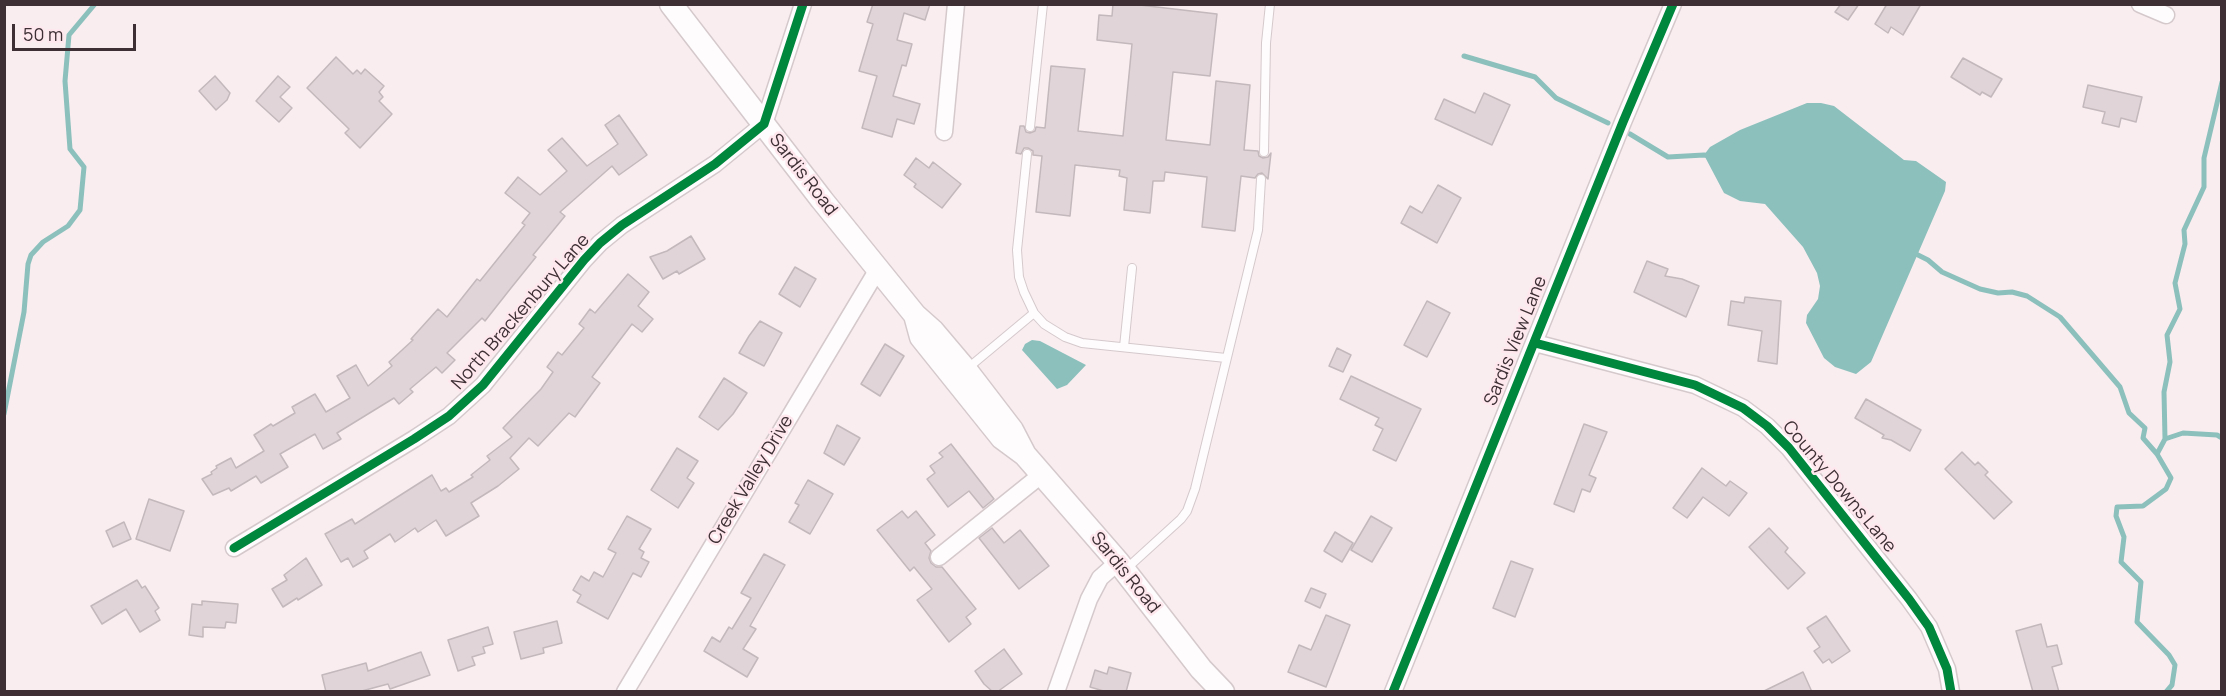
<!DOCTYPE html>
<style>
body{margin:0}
#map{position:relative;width:2226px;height:696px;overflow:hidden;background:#f9edf0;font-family:Manrope,sans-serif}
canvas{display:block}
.frame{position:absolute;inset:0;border:6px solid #3d2f34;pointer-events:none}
.scale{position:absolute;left:12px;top:24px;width:124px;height:27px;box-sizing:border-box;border:3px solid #3d2f34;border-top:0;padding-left:8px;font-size:18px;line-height:21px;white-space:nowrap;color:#3d2f34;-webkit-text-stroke:4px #fee8ee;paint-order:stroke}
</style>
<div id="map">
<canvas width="2226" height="696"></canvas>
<div class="frame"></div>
<div class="scale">50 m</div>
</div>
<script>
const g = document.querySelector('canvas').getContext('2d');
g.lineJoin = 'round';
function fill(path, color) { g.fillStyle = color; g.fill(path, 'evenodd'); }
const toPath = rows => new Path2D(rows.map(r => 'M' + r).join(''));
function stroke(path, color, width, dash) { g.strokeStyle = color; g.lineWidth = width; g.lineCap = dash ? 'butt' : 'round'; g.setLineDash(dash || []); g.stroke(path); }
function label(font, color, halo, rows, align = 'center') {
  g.font = font + ' Manrope,sans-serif'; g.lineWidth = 5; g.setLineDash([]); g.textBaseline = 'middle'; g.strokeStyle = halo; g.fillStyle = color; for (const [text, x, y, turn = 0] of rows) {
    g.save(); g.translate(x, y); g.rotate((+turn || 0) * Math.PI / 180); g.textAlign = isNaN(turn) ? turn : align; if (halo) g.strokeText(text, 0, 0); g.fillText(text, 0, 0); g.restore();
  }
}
fill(toPath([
 [1807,103,1821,103,1834,106,1904,160,1916,161,1946,182,1945,191,1871,362,1856,374,1835,367,1824,358,1806,323,1807,315,1818,299,1820,286,1817,273,1803,247,1765,204,1740,201,1724,193,1704,155,1710,147,1740,130],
 [1032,340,1040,341,1086,365,1067,385,1057,389,1022,350,1025,344]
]), '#8cc0bc');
stroke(toPath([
 [1464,56,1535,77,1556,98,1608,123],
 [1630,134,1668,157,1704,155,1710,156],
 [1912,252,1928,260,1942,272,1980,289,1998,293,2012,292,2027,296,2060,317,2120,387,2129,413,2145,428,2143,438,2157,454,2171,478,2166,489,2143,506,2117,507,2116,516,2124,537,2121,562,2141,582,2137,622,2169,655,2175,665,2172,685,2166,692],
 [4,414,24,312,28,264,31,255,43,242,68,226,80,210,84,167,70,149,65,81,69,35,95,4],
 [2165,439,2183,433,2217,435,2222,438],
 [2157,454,2165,439,2164,392,2170,362,2167,335,2180,309,2175,283,2185,244,2184,230,2204,187,2204,158,2222,82]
]), '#8cc0bc', 5);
const building = toPath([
 [873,4,930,4,925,20,904,13,897,40,912,44,906,66,902,65,893,96,920,104,914,124,897,119,892,137,862,128,877,76,859,71,873,24,867,22,873,4],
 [1113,4,1131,4,1217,14,1210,76,1173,72,1166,140,1210,145,1216,81,1250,85,1244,150,1258,151,1259,156,1263,158,1268,157,1271,153,1268,179,1262,173,1258,174,1255,178,1241,176,1235,231,1202,227,1207,177,1165,172,1164,181,1153,181,1150,213,1124,210,1127,178,1119,176,1120,170,1075,165,1070,216,1036,212,1042,156,1033,155,1033,151,1028,148,1024,148,1021,154,1016,153,1020,126,1024,126,1026,132,1030,133,1035,131,1036,127,1045,128,1051,66,1085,69,1078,131,1123,136,1132,44,1097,40,1099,15,1112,16,1113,4],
 [1841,4,1859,4,1848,20,1835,12,1841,4],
 [1887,4,1921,4,1903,35,1891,27,1888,33,1875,24,1887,4],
 [336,57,353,74,357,70,361,74,365,69,384,86,379,92,383,97,379,101,392,114,360,148,345,133,349,129,307,88,336,57],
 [1963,58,2002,79,1991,97,1982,92,1980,95,1951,77,1963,58],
 [215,76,230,93,227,100,216,110,199,91,215,76],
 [278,76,290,87,280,97,292,108,279,122,256,101,278,76],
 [2088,85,2142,97,2136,122,2121,118,2119,127,2102,123,2105,112,2083,107,2088,85],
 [1484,93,1510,105,1492,145,1435,119,1444,99,1475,113,1484,93],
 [619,115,647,155,619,175,612,166,560,212,565,216,533,255,536,257,511,288,485,321,482,318,447,353,455,360,442,373,436,367,410,389,413,392,399,404,394,398,337,433,341,439,323,449,315,434,280,454,288,467,261,483,256,476,231,491,229,488,213,495,202,479,212,474,211,472,217,468,216,466,231,458,236,468,264,451,254,435,271,424,273,426,295,413,292,407,315,394,326,412,350,398,337,376,356,365,368,386,392,366,389,362,413,340,411,339,438,309,447,317,477,279,480,281,525,225,522,223,530,213,505,193,518,177,540,195,567,171,548,150,562,138,587,166,618,144,605,125,619,115],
 [916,158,929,168,933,162,961,184,942,208,914,187,916,184,904,175,916,158],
 [1438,185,1461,198,1437,243,1401,223,1410,206,1422,213,1438,185],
 [691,236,705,259,679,274,677,271,663,279,650,257,667,251,691,236],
 [1647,261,1668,269,1665,276,1682,279,1699,286,1686,317,1634,292,1647,261],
 [795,267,816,279,800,307,779,294,795,267],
 [628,274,649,292,638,306,653,319,642,332,632,324,592,377,600,383,575,417,569,413,538,446,529,438,510,458,519,469,498,486,471,503,479,516,446,536,436,520,418,532,415,528,395,542,390,534,364,551,368,558,353,567,348,558,341,562,325,534,352,519,355,524,432,475,441,491,446,488,449,492,473,477,471,475,490,460,487,456,512,437,503,428,541,389,553,372,547,367,558,352,562,355,584,328,579,324,590,309,595,313,628,274],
 [1745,297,1781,301,1777,364,1758,361,1762,331,1728,325,1731,301,1744,303,1745,297],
 [1427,301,1450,313,1427,357,1404,345,1427,301],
 [760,321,782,333,764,366,739,353,749,336,760,321],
 [885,344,904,356,880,396,861,384,885,344],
 [1337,348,1351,355,1343,372,1329,366,1337,348],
 [1351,376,1421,409,1396,461,1373,450,1383,429,1375,425,1379,418,1340,399,1351,376],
 [724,378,747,393,733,414,718,430,699,417,724,378],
 [1866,399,1921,430,1910,451,1891,440,1882,438,1884,435,1855,418,1866,399],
 [1584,424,1607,432,1589,475,1596,478,1590,492,1582,489,1574,512,1554,504,1584,424],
 [837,425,860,438,844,465,824,453,837,425],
 [951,444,994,499,983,508,969,491,948,507,927,479,935,473,930,466,943,457,939,453,951,444],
 [677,448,698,461,687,478,694,483,678,508,651,490,677,448],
 [1962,452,1975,465,1978,462,1988,472,1985,475,2012,502,1994,519,1945,469,1962,452],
 [1702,468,1726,486,1730,481,1747,493,1729,516,1703,497,1687,518,1673,508,1702,468],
 [808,480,833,494,810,534,789,522,799,505,795,503,808,480],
 [149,499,184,511,170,551,136,539,149,499],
 [902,511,908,518,916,511,935,535,925,543,931,551,929,558,931,563,936,567,942,567,976,609,966,617,971,624,949,642,917,600,932,589,914,567,910,571,877,530,902,511],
 [627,516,651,529,639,549,644,552,641,558,649,562,641,577,633,573,608,619,577,602,581,595,573,590,581,576,589,581,594,572,603,577,616,553,608,549,627,516],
 [1371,516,1392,528,1372,562,1351,550,1371,516],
 [124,522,131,539,113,547,106,531,124,522],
 [992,528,1004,543,1020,530,1049,566,1019,589,979,538,992,528],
 [1769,528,1788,548,1785,552,1805,573,1788,589,1749,547,1769,528],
 [1335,532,1353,543,1342,562,1324,551,1335,532],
 [764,554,785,565,750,626,756,629,743,649,758,658,747,677,704,651,712,637,720,642,729,627,732,629,751,598,741,593,764,554],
 [306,558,322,585,298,600,297,598,283,607,272,589,287,580,284,575,306,558],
 [1511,561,1533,569,1515,617,1493,608,1511,561],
 [137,580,142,588,145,586,159,608,155,611,160,620,140,632,126,609,102,624,91,606,137,580],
 [1311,588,1326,594,1320,608,1305,601,1311,588],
 [202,601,238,604,236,623,226,622,225,628,203,627,203,637,189,635,192,604,202,605,202,601],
 [1326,615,1350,625,1326,687,1288,672,1299,645,1311,650,1326,615],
 [1826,616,1850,651,1832,663,1829,659,1823,663,1814,651,1820,647,1807,628,1826,616],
 [557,621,562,643,543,648,544,653,521,659,514,632,557,621],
 [2041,624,2047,647,2057,645,2062,664,2052,667,2059,692,2033,692,2016,631,2041,624],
 [488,627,493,644,483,647,485,653,472,657,475,665,458,671,448,640,488,627],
 [1004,649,1022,674,997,692,993,692,984,684,975,671,1004,649],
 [421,652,430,675,390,689,388,684,358,692,326,692,322,675,366,663,368,671,421,652],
 [1109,667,1131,673,1126,692,1107,692,1090,687,1095,670,1107,674,1109,667],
 [1803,672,1812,692,1762,692,1803,672]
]);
fill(building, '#e1d4d8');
stroke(building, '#c3b8bb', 1.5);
const service = toPath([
 [1030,127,1043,4],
 [1264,152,1266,43,1270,4],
 [1027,154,1017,250,1019,277,1024,292,1034,313,1044,324,1065,337,1082,343,1226,358],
 [1124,347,1132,268],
 [968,368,1034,313],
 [1125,570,1181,519,1187,511,1195,489,1258,230,1261,179]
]);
const minor = toPath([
 [2140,4,2166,15],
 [944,132,956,4],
 [1535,343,1695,385,1743,408,1767,426,1789,448,1909,599,1929,627,1947,669,1951,692],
 [234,548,414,439,449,416,483,385,584,260,600,243,622,225,715,164,764,124,803,4],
 [939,557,1041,475],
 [625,692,878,269],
 [1056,692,1089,599,1100,578,1118,562],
 [1393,692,1623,122,1673,4]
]);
const secondary = toPath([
 [671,4,822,200,915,315],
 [1025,455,1002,438,921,337,915,315,933,331,966,370,1012,430,1025,455,1118,562,1201,669,1223,692]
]);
stroke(service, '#d5c9cc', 10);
stroke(minor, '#d5c9cc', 19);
stroke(secondary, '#d5c9cc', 25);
stroke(service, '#fefcfd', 8);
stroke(minor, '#fefcfd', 16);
stroke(secondary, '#fefcfd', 22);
stroke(toPath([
 [1535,343,1695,385,1743,408,1767,426,1789,448,1909,599,1929,627,1947,669,1951,692],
 [234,548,414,439,449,416,483,385,584,260,600,243,622,225,715,164,764,124,803,4],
 [1393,692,1623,122,1673,4]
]), '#00873e', 9);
label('18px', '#3d2f34', '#fee8ee', [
 ["Sardis Road",803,175,52],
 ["North Brackenbury Lane",521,312,-49],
 ["Sardis View Lane",1516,341,-68],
 ["Creek Valley Drive",751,480,-59],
 ["County Downs Lane",1839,487,50],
 ["Sardis Road",1125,573,51]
]);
</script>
